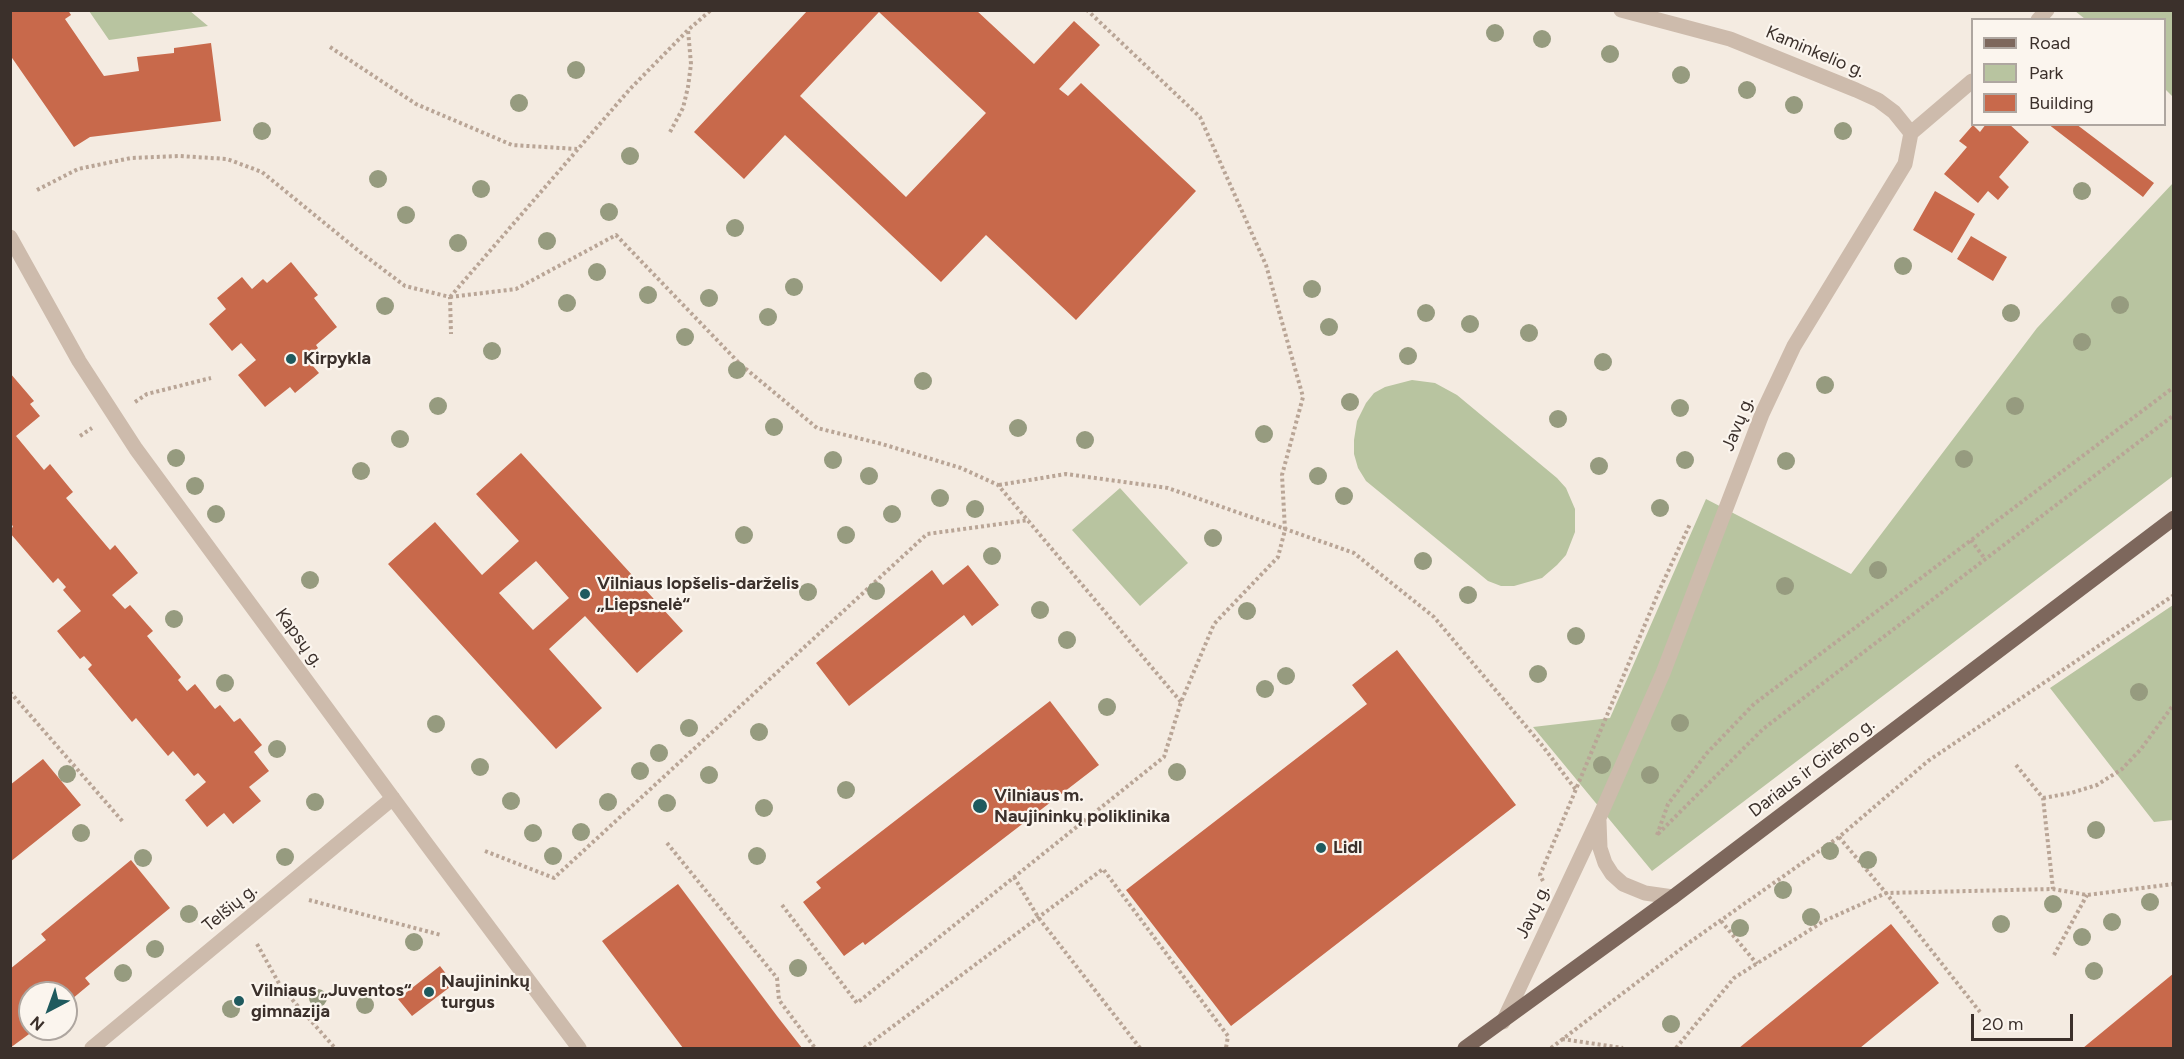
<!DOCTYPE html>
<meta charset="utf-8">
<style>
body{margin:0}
#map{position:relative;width:2184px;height:1059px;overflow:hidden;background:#f4ebe1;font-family:Figtree,sans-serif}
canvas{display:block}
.frame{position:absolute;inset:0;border:12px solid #3b302b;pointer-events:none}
.legend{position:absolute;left:1971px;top:18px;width:195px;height:108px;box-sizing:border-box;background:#fbf5ee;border:2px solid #aea6a0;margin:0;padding:8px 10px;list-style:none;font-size:18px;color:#3b302b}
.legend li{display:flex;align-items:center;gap:12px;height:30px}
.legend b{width:30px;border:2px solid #aea6a0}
.north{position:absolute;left:18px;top:981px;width:60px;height:60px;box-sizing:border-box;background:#fbf5ee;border:2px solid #aea6a0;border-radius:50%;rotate:221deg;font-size:16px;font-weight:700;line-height:24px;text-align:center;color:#3b302b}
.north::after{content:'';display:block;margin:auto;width:21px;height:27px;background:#1f5a5e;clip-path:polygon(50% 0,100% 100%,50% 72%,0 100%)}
.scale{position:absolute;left:1971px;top:1014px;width:102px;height:27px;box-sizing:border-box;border:3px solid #3b302b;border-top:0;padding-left:8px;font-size:18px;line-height:21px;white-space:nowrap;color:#3b302b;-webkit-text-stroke:4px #fbf5ee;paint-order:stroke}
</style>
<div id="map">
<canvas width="2184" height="1059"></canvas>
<div class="frame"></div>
<ul class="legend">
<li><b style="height:8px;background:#7d675c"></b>Road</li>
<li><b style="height:16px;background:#b8c4a0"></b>Park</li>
<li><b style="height:16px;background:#c8694b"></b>Building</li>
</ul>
<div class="north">N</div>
<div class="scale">20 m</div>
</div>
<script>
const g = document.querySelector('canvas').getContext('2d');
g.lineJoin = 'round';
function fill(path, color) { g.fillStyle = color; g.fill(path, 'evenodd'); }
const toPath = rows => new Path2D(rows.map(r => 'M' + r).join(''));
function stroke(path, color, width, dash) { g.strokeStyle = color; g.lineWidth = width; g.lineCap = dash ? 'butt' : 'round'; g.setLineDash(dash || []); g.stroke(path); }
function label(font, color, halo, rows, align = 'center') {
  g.font = font + ' Figtree,sans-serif'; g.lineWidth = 4.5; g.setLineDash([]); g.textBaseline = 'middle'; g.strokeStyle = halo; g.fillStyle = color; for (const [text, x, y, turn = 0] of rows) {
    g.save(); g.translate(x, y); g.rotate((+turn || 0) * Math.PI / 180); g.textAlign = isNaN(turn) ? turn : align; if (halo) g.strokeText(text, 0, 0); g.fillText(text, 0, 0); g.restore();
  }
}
fill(toPath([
 [89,11,190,11,208,26,109,40],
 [2075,11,2173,11,2173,97,2165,89,2164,20,2085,19],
 [2173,183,2173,476,1652,871,1533,727,1610,718,1706,499,1851,574,2037,328],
 [1412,380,1435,383,1457,395,1557,478,1566,488,1575,509,1575,532,1566,555,1557,565,1542,578,1514,586,1501,586,1488,581,1377,490,1366,481,1358,468,1354,454,1354,440,1357,421,1366,403,1374,393,1385,387],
 [1120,488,1188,563,1140,606,1072,530],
 [2173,605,2173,820,2154,822,2050,688]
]), '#b8c4a0');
fill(toPath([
 [10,10,68,10,71,15,65,19,104,76,139,71,137,57,174,53,174,48,211,43,221,121,90,137,74,147,10,55],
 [808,10,976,10,1034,64,1074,21,1100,45,1059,89,1068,96,1081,83,1196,191,1076,320,986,235,941,282,785,135,744,179,694,132],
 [879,12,986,113,906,197,800,96],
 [1986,124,2009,124,2029,142,1999,177,2009,187,1998,200,1988,191,1978,203,1944,174,1967,147,1959,141,1973,125,1980,132],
 [2048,124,2076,124,2154,183,2143,197],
 [1935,191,1975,214,1952,253,1913,230],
 [1971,236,2007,257,1993,281,1957,259],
 [291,262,318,295,314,298,337,327,316,345,318,348,306,358,319,373,295,393,290,387,265,407,238,375,256,360,241,343,232,351,209,324,226,309,217,298,242,277,252,289,263,279,267,283],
 [10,373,34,401,30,404,40,416,16,436,44,470,50,464,73,492,66,498,110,550,115,545,138,573,112,595,125,609,130,605,153,631,147,636,181,677,178,680,187,691,195,684,215,709,220,705,234,722,240,718,262,745,254,752,269,771,249,787,261,801,233,824,224,813,207,827,185,800,206,782,198,773,194,776,173,751,168,756,136,718,132,722,88,669,92,665,84,656,80,659,57,631,81,611,63,590,66,587,58,578,53,583,10,533,13,526,10,524],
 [521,453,683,631,637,673,585,616,549,649,602,708,556,749,388,564,435,522,482,575,519,541,476,494],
 [536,561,569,598,533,630,499,593],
 [968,565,999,605,972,626,964,615,849,706,816,663,932,570,943,585],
 [1397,650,1516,805,1231,1026,1126,890,1367,704,1352,685],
 [1050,701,1099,765,865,945,863,942,844,956,803,902,821,888,816,882],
 [43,759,81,805,10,862,10,785],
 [131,860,170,908,85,978,90,984,66,1004,66,993,30,993,30,1029,36,1029,10,1048,10,969,46,940,41,934],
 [678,884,777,1016,802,1048,683,1048,602,941],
 [1891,924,1939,983,1860,1048,1739,1048],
 [440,966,454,984,412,1016,398,999],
 [2174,973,2174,1048,2083,1048]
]), '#c8694b');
stroke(toPath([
 [330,47,416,104,512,145,577,149],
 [670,132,683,108,688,87,691,64,688,30],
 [37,190,78,169,131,158,180,156,227,159,262,172,360,252,405,286,450,297,451,334],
 [450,297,516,289,616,235,740,364,817,428,882,444,961,468,998,485,1181,702],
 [450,297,630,89,688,30,711,10],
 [135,402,147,394,211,378],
 [80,436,92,428],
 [999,485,1066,474,1168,488,1354,553,1434,617,1541,744,1576,790],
 [1971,540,1985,559],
 [10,692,124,823],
 [2016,765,2043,798,2053,889],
 [2043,798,2071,793,2097,785,2122,769,2141,749,2174,704],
 [1658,834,1763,729,2174,415],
 [1657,835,1668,804,1707,753,1754,704,2174,387],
 [1839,837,1886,893,1980,1012],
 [667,843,777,978,779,1000,815,1048],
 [485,851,554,878,927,534,1029,520],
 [1014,877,1038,917,1140,1048],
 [1543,881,1540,875,1659,591,1690,524],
 [309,900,441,935],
 [782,905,857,1003,1164,757,1181,702,1214,624,1278,557,1285,530,1282,475,1303,397,1266,265,1200,117,1087,10],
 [1721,921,1757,964],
 [257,944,281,987,335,1048],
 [2054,955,2087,895],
 [1562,1039,1623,1048],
 [864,1048,1103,869,1228,1036,1226,1048],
 [1551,1048,1690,942,1839,837,1928,761,2174,595],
 [1676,1048,1734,978,1824,921,1886,893,2053,889,2087,895,2174,884]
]), '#b9a596', 4, [3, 3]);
stroke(toPath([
 [1621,10,1730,39,1856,90,1878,100,1894,112,1911,133],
 [2038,20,2047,10],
 [10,237,79,361,136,449,425,842,579,1048],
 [1599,821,1600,848,1605,863,1612,874,1623,884,1645,893,1673,897],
 [1503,1022,1599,818,1663,673,1762,414,1794,346,1905,164,1911,133,1972,81],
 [92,1048,393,798]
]), '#cdbbac', 15);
stroke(toPath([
 [1465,1048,1673,897,2174,518]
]), '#7d675c', 15);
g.fillStyle = '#969b7f';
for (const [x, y] of [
 [1495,33],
 [1542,39],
 [1610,54],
 [576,70],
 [1681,75],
 [1747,90],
 [519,103],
 [1794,105],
 [262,131],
 [1843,131],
 [630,156],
 [378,179],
 [481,189],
 [2082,191],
 [609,212],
 [406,215],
 [735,228],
 [547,241],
 [458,243],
 [1903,266],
 [597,272],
 [794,287],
 [1312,289],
 [648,295],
 [709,298],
 [567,303],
 [2120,305],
 [385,306],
 [1426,313],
 [2011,313],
 [768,317],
 [1470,324],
 [1329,327],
 [1529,333],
 [685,337],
 [2082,342],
 [492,351],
 [1408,356],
 [1603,362],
 [737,370],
 [923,381],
 [1825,385],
 [1350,402],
 [438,406],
 [2015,406],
 [1680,408],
 [1558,419],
 [774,427],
 [1018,428],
 [1264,434],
 [400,439],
 [1085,440],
 [176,458],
 [1964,459],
 [833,460],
 [1685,460],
 [1786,461],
 [1599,466],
 [361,471],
 [869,476],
 [1318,476],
 [195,486],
 [1344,496],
 [940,498],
 [1660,508],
 [975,509],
 [216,514],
 [892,514],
 [744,535],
 [846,535],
 [1213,538],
 [992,556],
 [1423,561],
 [1878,570],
 [310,580],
 [1785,586],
 [876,591],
 [808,592],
 [1468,595],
 [1040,610],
 [1247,611],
 [174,619],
 [1576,636],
 [1067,640],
 [1538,674],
 [1286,676],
 [225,683],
 [1265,689],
 [2139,692],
 [1107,707],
 [1680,723],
 [436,724],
 [689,728],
 [759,732],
 [277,749],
 [659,753],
 [1602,765],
 [480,767],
 [640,771],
 [1177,772],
 [67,774],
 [709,775],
 [1650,775],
 [846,790],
 [511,801],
 [315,802],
 [608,802],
 [667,803],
 [764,808],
 [2096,830],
 [581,832],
 [81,833],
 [533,833],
 [1830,851],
 [553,856],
 [757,856],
 [285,857],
 [143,858],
 [1868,860],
 [1783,890],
 [2150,902],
 [2053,904],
 [189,914],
 [1811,917],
 [2112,922],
 [2001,924],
 [1740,928],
 [2082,937],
 [414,942],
 [155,949],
 [798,968],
 [2094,971],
 [123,973],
 [318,998],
 [365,1005],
 [231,1009],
 [1671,1024]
]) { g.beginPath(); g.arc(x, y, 9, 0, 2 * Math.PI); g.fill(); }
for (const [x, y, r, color] of [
 [291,359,6,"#1f5a5e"],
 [585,594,6,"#1f5a5e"],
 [980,806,8,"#1f5a5e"],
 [1321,848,6,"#1f5a5e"],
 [429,992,6,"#1f5a5e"],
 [239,1001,6,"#1f5a5e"]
]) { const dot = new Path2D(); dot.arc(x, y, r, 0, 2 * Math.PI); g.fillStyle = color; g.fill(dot); stroke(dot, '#fbf5ee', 2); }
label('18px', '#3b302b', '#fbf5ee', [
 ["Kaminkelio g.",1815,52,23],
 ["Javų g.",1738,424,-68],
 ["Kapsų g.",299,638,54],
 ["Dariaus ir Girėno g.",1812,768,-37],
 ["Telšių g.",230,908,-39],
 ["Javų g.",1533,912,-65]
]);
label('bold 18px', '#3b302b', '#fbf5ee', [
 ["Kirpykla",303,359],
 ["Vilniaus lopšelis-darželis",597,584],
 ["„Liepsnelė“",597,605],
 ["Vilniaus m.",994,796],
 ["Naujininkų poliklinika",994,817],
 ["Lidl",1333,848],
 ["Naujininkų",441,982],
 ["turgus",441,1003],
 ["Vilniaus „Juventos“",251,991],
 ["gimnazija",251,1012]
], 'left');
</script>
